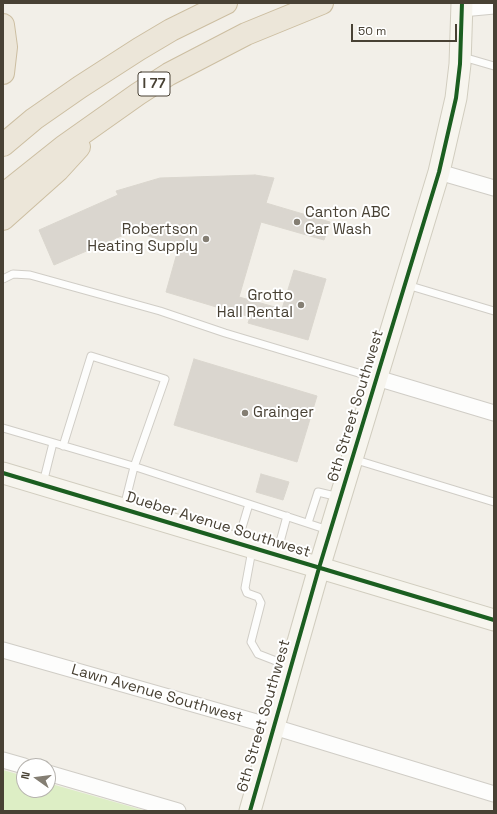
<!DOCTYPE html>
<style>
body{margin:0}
#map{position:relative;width:497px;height:814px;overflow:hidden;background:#f2efe8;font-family:"Space Grotesk",sans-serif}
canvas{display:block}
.frame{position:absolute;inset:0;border:4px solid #484134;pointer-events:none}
.north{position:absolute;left:16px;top:758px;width:40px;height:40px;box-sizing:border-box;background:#fff;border:1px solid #b6b3ae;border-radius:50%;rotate:284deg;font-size:11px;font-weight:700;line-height:16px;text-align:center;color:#484134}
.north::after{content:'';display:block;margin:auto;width:14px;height:18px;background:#847e73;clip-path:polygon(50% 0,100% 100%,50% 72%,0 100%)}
.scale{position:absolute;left:351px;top:24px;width:106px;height:18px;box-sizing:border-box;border:2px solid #484134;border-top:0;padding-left:5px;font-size:12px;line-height:14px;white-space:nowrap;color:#484134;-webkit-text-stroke:3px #fff;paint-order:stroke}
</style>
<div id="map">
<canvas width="497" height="814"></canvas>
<div class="frame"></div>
<div class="north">N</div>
<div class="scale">50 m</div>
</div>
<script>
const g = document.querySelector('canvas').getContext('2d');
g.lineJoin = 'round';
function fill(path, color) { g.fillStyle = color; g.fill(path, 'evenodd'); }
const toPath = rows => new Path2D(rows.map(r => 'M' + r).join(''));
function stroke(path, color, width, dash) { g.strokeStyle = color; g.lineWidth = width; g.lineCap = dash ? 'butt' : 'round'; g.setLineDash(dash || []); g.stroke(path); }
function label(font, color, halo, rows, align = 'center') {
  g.font = font + ' "Space Grotesk",sans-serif'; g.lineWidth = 4; g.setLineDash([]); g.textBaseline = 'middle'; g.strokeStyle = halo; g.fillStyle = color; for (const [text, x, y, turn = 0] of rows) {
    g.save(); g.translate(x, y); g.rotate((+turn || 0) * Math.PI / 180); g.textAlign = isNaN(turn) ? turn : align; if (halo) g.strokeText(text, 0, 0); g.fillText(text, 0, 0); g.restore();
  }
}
fill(toPath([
 [3,770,24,776,24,790,48,790,48,783,146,811,3,811]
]), '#ddeec5');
const building = toPath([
 [255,175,274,178,266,203,330,222,324,240,261,222,239,297,282,309,294,270,326,279,308,340,248,323,250,317,166,292,179,246,133,231,54,265,39,230,118,195,116,191,160,178,255,175],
 [194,359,317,396,297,462,174,425,194,359],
 [261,474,289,482,283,500,256,492,261,474]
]);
fill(building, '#dad6cf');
stroke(building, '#dad6ce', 1);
const lane = toPath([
 [463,57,494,66],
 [3,279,13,274,30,275,160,311,225,333,375,378],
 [407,285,494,311],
 [3,428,133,466,249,504,238,541],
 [63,446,91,356,165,379,134,467,124,507],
 [353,459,494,502],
 [43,483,53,443],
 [249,504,328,530],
 [308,523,318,492,339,497],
 [252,550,245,588,247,593,258,597,261,603,251,642,258,654,289,666],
 [277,553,287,516]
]);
const street = toPath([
 [462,9,494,6],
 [439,172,494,188],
 [377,378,494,413],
 [3,650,274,727,494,794],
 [3,760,24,766],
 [48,773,178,811]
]);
const secondary = toPath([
 [3,473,494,620],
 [250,811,319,568,439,172,456,98,460,64,462,3]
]);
const highway = toPath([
 [3,25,6,47,3,73],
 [3,145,34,119,80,87,139,49,171,30,226,3],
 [3,195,63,147,138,94,169,74,246,34,322,3],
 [3,219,58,170,79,147]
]);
stroke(lane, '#d0cdc6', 9);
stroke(street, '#d0cdc6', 17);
stroke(secondary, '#d1cdbf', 23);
stroke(highway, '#ccbea1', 24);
stroke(lane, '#fdfdfc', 7);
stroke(street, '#fdfdfc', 15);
stroke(secondary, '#f7f5ee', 21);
stroke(highway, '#ece6d9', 22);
stroke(toPath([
 [3,473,494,620],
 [250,811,319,568,439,172,456,98,460,64,462,3]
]), '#1b5e20', 4);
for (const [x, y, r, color] of [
 [297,222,4,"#847e73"],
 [206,239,4,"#847e73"],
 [301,305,4,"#847e73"],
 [245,413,4,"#847e73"]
]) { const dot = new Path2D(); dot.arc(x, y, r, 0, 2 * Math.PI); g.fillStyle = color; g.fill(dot); stroke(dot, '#fff', 1.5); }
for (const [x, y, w] of [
 [154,84,32]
]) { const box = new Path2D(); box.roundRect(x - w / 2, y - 12, w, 24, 3); g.fillStyle = '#fff'; g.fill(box); stroke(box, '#484134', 1); }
label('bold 14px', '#484134', null, [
 ["I 77",154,84]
]);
label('15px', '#484134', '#fff', [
 ["Canton ABC",305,213],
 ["Car Wash",305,230],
 ["Robertson",198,230,"right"],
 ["Heating Supply",198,247,"right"],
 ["Grotto",293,296,"right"],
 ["Hall Rental",293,313,"right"],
 ["Grainger",253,413]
], 'left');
label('15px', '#484134', '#fff', [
 ["6th Street Southwest",356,406,-73],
 ["Dueber Avenue Southwest",218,525,17],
 ["Lawn Avenue Southwest",157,694,16],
 ["6th Street Southwest",264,716,-74]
]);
</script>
